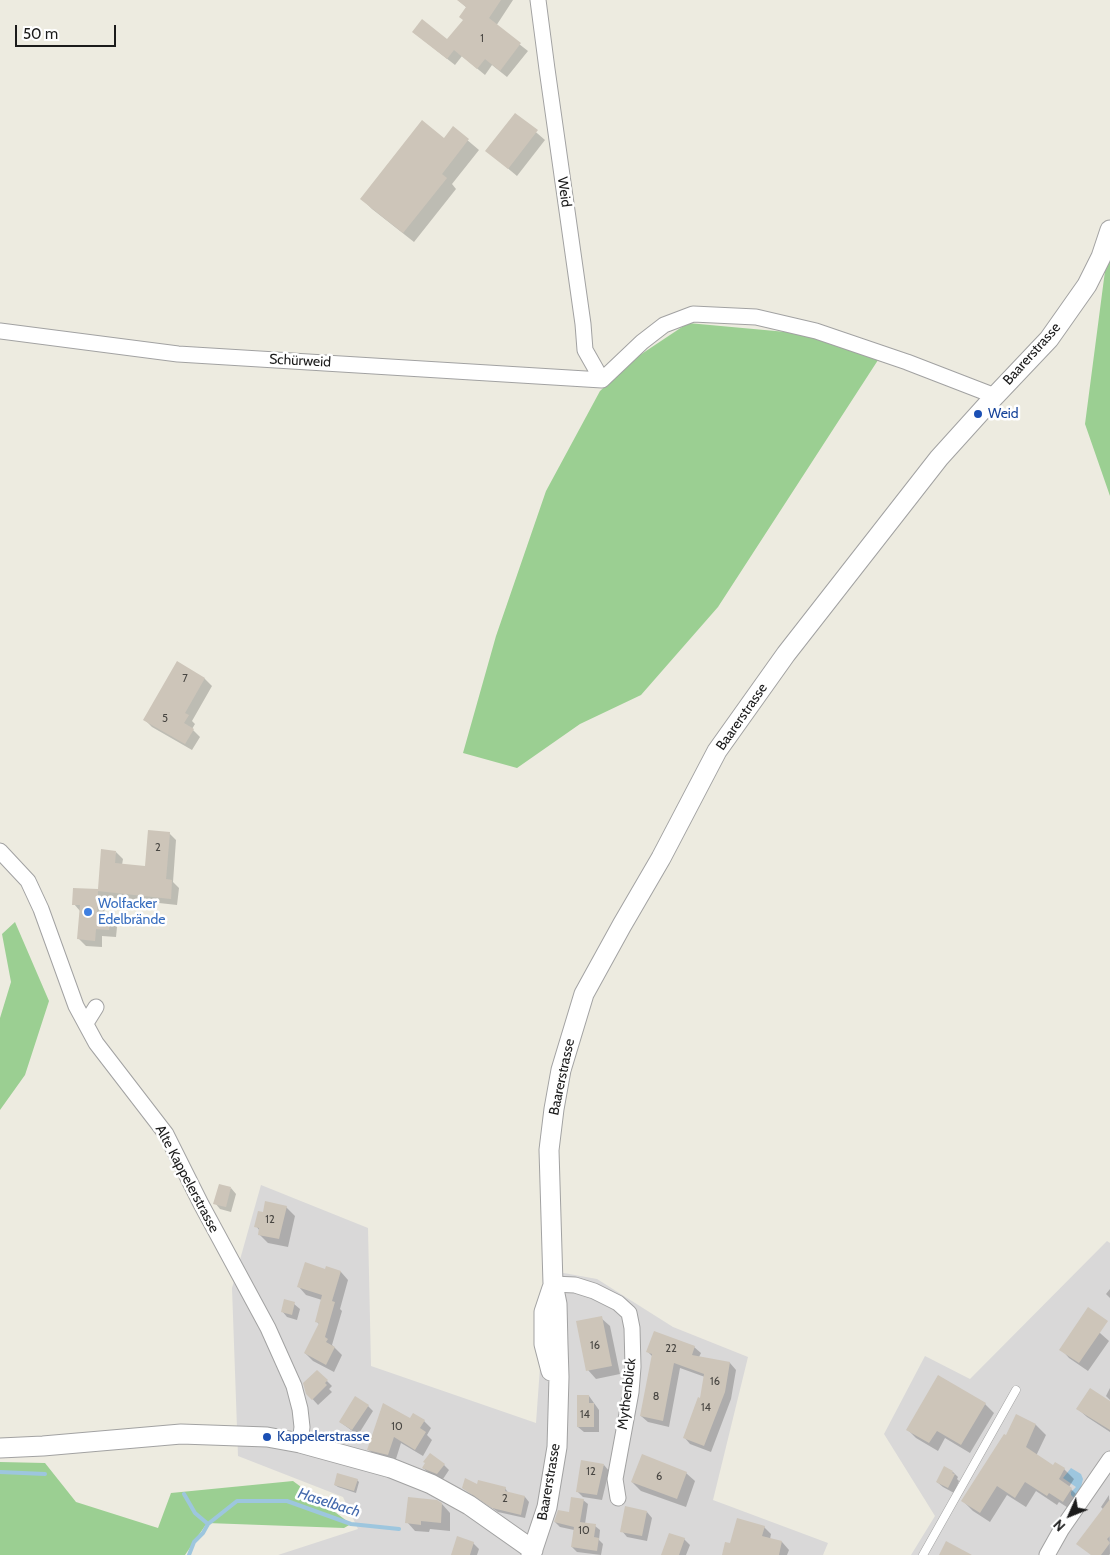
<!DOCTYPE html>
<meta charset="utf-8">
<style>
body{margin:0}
#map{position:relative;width:1110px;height:1555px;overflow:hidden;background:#edebe0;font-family:Cabin,sans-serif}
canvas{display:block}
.north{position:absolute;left:1045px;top:1490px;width:50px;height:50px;-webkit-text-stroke:4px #fff;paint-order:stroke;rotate:226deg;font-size:14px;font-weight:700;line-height:20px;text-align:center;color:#1b1b1b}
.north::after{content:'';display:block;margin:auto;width:18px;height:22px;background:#1b1b1b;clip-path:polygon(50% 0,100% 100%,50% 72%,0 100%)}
.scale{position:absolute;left:15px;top:25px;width:101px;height:22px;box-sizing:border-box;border:2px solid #1b1b1b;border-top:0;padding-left:6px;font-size:15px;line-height:18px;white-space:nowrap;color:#1b1b1b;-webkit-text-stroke:4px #fff;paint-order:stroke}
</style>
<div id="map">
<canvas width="1110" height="1555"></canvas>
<div class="north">N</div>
<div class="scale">50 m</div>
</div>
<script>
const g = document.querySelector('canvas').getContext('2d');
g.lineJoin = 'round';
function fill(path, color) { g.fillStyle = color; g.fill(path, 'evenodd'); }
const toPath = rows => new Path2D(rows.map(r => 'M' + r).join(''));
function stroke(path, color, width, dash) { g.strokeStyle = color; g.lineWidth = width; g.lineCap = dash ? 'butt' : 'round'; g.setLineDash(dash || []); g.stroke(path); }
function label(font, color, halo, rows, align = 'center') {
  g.font = font + ' Cabin,sans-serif'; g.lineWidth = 5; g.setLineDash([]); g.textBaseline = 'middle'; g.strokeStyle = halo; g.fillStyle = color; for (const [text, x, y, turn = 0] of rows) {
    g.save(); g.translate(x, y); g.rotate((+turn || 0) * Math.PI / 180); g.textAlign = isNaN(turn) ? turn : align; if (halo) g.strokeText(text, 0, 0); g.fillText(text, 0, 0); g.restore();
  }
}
fill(toPath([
 [261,1185,368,1228,371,1366,536,1423,547,1270,597,1279,673,1327,748,1357,713,1500,828,1543,823,1555,278,1555,358,1529,343,1497,238,1456,232,1288],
 [1107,1241,1110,1243,1110,1555,911,1555,935,1516,884,1434,925,1356,970,1379]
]), '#d9d8d8');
fill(toPath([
 [1110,255,1110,496,1085,424,1105,271],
 [688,323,819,335,880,357,718,607,641,695,580,724,517,768,463,753,496,636,546,491,600,391,637,357],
 [15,922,49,1001,25,1075,0,1110,0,1018,11,982,2,934],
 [0,1462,45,1463,76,1502,158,1528,171,1493,293,1481,351,1524,344,1528,207,1523,185,1555,0,1555]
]), '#9bcf92');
fill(toPath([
 [1071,1468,1081,1474,1083,1479,1081,1487,1074,1498,1071,1495,1071,1492,1076,1487,1063,1478]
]), '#9dc6de');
fill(toPath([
 [458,0,513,0,496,26,528,51,507,77,492,65,485,75,462,56,455,65,413,32,447,41,464,20,467,8],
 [516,115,545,140,517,176,487,151],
 [453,128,479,150,452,184,456,189,414,242,372,209,362,199,444,139],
 [177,663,205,679,212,686,192,721,195,724,192,729,200,737,192,750,152,727,145,720],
 [169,833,176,840,173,882,179,888,177,905,105,897,104,920,110,920,117,927,116,937,102,936,102,947,86,946,79,939,80,911,74,904,99,890,116,852,123,859,122,865,147,867],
 [231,1188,236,1194,231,1212,220,1209,215,1203],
 [286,1207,295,1216,288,1247,268,1243,259,1234,260,1231,256,1226,264,1214],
 [327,1268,341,1272,348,1280,340,1309,342,1311,332,1345,342,1355,334,1372,313,1361,305,1353,320,1325,316,1321,322,1300,306,1295,299,1287,326,1270],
 [1110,1289,1110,1298,1106,1294],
 [294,1304,300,1309,297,1320,287,1317,282,1311],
 [601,1318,610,1326,620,1374,596,1379,588,1370],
 [1079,1323,1100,1333,1109,1341,1088,1371,1069,1358,1061,1349],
 [694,1347,701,1353,699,1357,730,1363,736,1370,731,1399,711,1452,690,1444,684,1437,701,1400,705,1377,680,1368,669,1427,648,1422,641,1416,653,1357,648,1352],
 [317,1371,332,1386,329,1389,332,1392,318,1405,307,1393],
 [1110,1388,1110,1400,1106,1396],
 [589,1396,599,1410,599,1432,584,1432,578,1427],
 [985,1404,994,1413,970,1453,945,1438,938,1451,916,1438,908,1430],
 [368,1406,373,1411,358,1435,340,1422],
 [1078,1409,1110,1423,1110,1432,1087,1417],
 [1016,1416,1036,1425,1046,1435,1036,1456,1054,1467,1055,1464,1064,1469,1074,1479,1069,1487,1081,1499,1073,1511,1059,1502,1057,1505,1036,1491,1026,1507,1007,1495,990,1522,973,1511,963,1501,1006,1437],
 [410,1420,424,1421,431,1428,427,1435,432,1440,423,1456,401,1443,395,1462,375,1456,368,1449],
 [427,1463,444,1465,449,1470,443,1479,429,1473,423,1468],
 [604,1465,609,1471,602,1500,583,1497,577,1491],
 [953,1472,958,1477,957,1479,959,1481,954,1493,943,1487,937,1482],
 [686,1473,695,1481,686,1507,641,1491,632,1482],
 [357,1480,359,1482,356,1493,338,1487,335,1485],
 [478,1485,505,1488,509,1494,525,1497,529,1502,525,1518,498,1512,463,1488],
 [1109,1495,1110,1554,1109,1555,1092,1555,1104,1510,1101,1507],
 [583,1500,588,1504,585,1524,595,1526,600,1530,599,1540,603,1544,601,1555,577,1552,572,1547,574,1530,560,1527,555,1522,570,1514],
 [442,1504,450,1513,450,1531,430,1529,429,1532,415,1531,407,1522],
 [647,1512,652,1518,647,1541,627,1537,622,1531],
 [764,1527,771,1534,770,1539,782,1542,789,1550,787,1555,723,1555,731,1545],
 [684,1539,690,1545,686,1555,664,1555],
 [473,1543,479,1549,477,1555,452,1555]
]), '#0003');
stroke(toPath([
 [0,1472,45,1474],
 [184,1494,195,1513,208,1524],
 [189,1555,194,1542,203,1533,208,1524,237,1501,287,1501,351,1524,399,1529]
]), '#9dc6de', 4);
fill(toPath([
 [457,0,501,0,489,18,521,43,500,71,485,59,477,69,454,50,447,59,412,32,422,19,447,39,463,20,459,17,466,7],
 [515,113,538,130,508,169,485,151],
 [422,120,444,138,453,126,469,139,442,174,447,178,403,233,360,199],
 [177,661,205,678,185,713,189,715,184,723,194,729,185,744,143,720],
 [148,830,170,832,166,879,172,880,171,899,98,891,97,918,110,919,109,930,96,929,95,941,77,939,80,905,72,905,73,888,98,889,101,849,116,851,115,863,145,866],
 [219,1184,231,1187,226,1207,213,1204],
 [265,1201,287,1206,279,1239,258,1235,259,1228,254,1227,258,1211,263,1212],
 [305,1262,325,1269,326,1266,341,1271,332,1301,335,1302,325,1337,328,1339,326,1342,335,1347,326,1365,304,1353,319,1323,315,1322,322,1295,297,1287],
 [284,1299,295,1302,292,1315,281,1312],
 [1088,1307,1108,1321,1079,1363,1059,1350],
 [602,1316,612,1366,586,1371,576,1321],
 [654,1331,695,1346,692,1355,730,1362,725,1392,704,1446,683,1438,698,1397,700,1398,704,1374,674,1363,663,1421,640,1416,652,1354,646,1352],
 [317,1370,328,1380,325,1383,327,1385,312,1400,306,1394,303,1383],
 [938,1375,986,1403,961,1445,937,1431,929,1443,906,1430],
 [1090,1388,1110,1401,1110,1430,1076,1409],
 [577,1395,589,1395,589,1403,594,1403,594,1427,577,1427],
 [355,1396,369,1405,352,1430,339,1422],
 [383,1403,410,1418,413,1413,425,1420,420,1428,426,1432,415,1450,394,1437,388,1455,367,1450],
 [1016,1414,1036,1424,1026,1447,1053,1465,1055,1462,1065,1468,1059,1479,1072,1488,1063,1502,1049,1493,1047,1496,1025,1482,1015,1498,997,1486,980,1513,961,1501,1004,1434,1006,1435],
 [430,1453,445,1464,437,1474,422,1468,425,1463,423,1462],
 [642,1454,687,1472,677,1499,631,1482],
 [581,1460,604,1464,597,1495,576,1492],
 [944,1466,953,1471,952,1473,955,1474,948,1488,936,1482],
 [337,1473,358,1479,354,1491,334,1485],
 [465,1478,477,1484,478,1480,506,1487,505,1491,525,1496,521,1515,492,1508,462,1488],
 [408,1497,437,1500,442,1503,441,1523,421,1521,421,1525,405,1523],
 [571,1497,584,1499,580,1522,596,1524,594,1537,599,1538,597,1551,571,1547,574,1527,554,1522,558,1510,569,1512],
 [1110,1499,1110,1536,1107,1539,1110,1543,1101,1555,1091,1555,1076,1544],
 [625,1506,647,1511,642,1536,620,1532],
 [737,1518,765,1526,762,1536,782,1541,779,1555,722,1555,725,1542,730,1543],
 [669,1533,685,1538,679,1555,661,1555],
 [457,1536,474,1542,470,1555,451,1555],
 [946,1541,972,1555,939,1555]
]), '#cdc5b9');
const service = toPath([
 [923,1555,1016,1390]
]);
const minor = toPath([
 [538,0,547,69,583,324,585,350,602,380],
 [0,331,178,354,602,380],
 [602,380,642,342,664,325,693,314,756,317,816,331,907,362,995,396],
 [0,851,28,881,41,909,76,1006,96,1043,166,1134,201,1204,268,1328,294,1386,300,1409,302,1427,300,1443],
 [86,1023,96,1007],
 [553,1284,575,1285,594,1291,618,1303,629,1313,632,1328,633,1367,631,1392,615,1479,618,1498],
 [1047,1555,1061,1530,1110,1459]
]);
const tertiary = toPath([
 [551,1371,544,1344,544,1312,552,1288],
 [0,1448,43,1446,181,1434,267,1437,300,1443,391,1468,431,1484,469,1505,533,1550],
 [531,1555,547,1507,557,1447,559,1377,558,1345,557,1304,553,1284,549,1150,554,1109,561,1070,584,994,622,925,661,858,717,751,786,654,939,458,995,396,1049,339,1087,285,1101,257,1110,230]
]);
stroke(service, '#a2a2a2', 9);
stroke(minor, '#a2a2a2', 17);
stroke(tertiary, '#a2a2a2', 21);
stroke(service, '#fff', 8);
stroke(minor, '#fff', 15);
stroke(tertiary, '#fff', 19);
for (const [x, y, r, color] of [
 [978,414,5,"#1a4fb4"],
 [88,912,5,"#3f7fe0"],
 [267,1437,5,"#1a4fb4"]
]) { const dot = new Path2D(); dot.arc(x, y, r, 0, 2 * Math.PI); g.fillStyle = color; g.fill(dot); stroke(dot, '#fff', 2); }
label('11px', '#484642', null, [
 ["1",482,39],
 ["7",185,679],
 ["5",165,719],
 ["2",158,848],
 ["12",270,1220],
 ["16",595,1346],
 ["22",671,1349],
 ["16",715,1382],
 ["8",656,1397],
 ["14",706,1408],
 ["14",585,1415],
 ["10",397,1427],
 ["12",591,1472],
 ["6",659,1477],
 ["2",505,1499],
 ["10",584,1531]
]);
label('14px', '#1b1b1b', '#fff', [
 ["Weid",564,192,82],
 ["Baarerstrasse",1032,354,-48],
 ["Schürweid",300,361,3],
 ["Baarerstrasse",742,717,-55],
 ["Baarerstrasse",562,1077,-78],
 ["Alte Kappelerstrasse",187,1179,62],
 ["Mythenblick",627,1394,-83],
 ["Baarerstrasse",549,1482,-80]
]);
label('14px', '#164399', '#fff', [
 ["Weid",988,414],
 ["Kappelerstrasse",277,1437]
], 'left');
label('14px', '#366cbe', '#fff', [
 ["Wolfacker",98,904],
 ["Edelbrände",98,920]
], 'left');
label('italic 15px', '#446aad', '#fff', [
 ["Haselbach",329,1503,18]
]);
</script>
